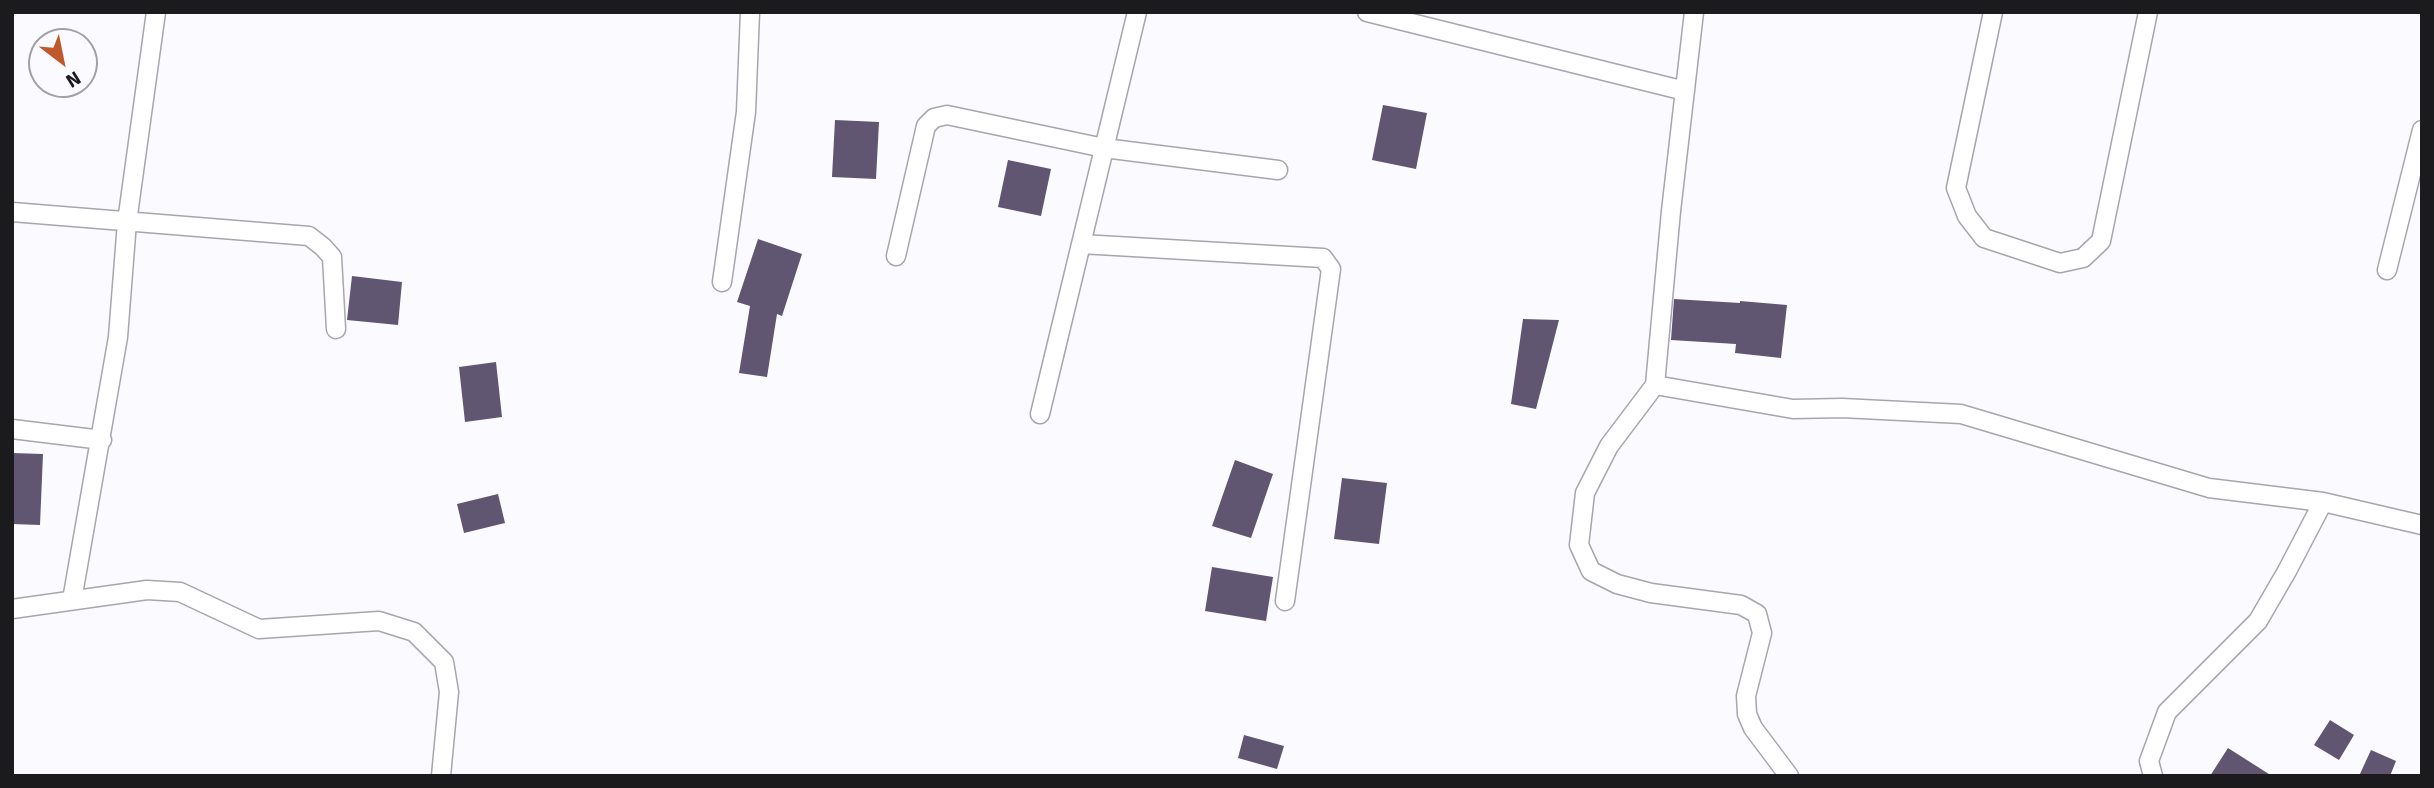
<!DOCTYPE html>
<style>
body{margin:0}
#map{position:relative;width:2434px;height:788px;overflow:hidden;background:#fbfafe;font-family:Signika,sans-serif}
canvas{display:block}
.frame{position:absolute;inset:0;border:14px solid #1b1a1d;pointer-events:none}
.north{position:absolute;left:28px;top:28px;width:70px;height:70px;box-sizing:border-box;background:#fbfafe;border:2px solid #a1a0a4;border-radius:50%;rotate:148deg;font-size:19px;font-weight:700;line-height:28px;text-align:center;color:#1b1a1d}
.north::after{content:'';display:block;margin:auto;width:24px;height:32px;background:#bf582d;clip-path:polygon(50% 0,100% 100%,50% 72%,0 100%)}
</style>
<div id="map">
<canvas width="2434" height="788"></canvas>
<div class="frame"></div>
<div class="north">N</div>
</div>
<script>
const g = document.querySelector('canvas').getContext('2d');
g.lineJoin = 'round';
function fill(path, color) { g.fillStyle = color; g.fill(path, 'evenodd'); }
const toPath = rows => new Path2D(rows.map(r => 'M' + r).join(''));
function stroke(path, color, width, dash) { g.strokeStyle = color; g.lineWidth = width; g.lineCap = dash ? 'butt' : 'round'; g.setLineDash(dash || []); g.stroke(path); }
fill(toPath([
 [1383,105,1427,113,1416,169,1372,160],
 [835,120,879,122,876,179,832,177],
 [1008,160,1051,169,1041,216,998,207],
 [758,239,802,254,782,316,777,314,767,377,739,373,750,306,737,302],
 [352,276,402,282,398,325,347,320],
 [1674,299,1740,303,1740,301,1787,305,1781,358,1735,353,1736,344,1671,340],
 [1523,319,1559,320,1536,409,1511,404],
 [496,362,502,417,465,422,459,367],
 [12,453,43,454,40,525,12,524],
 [1235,460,1273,474,1251,538,1212,526],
 [1342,478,1387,483,1379,544,1334,539],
 [498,494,505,523,464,533,457,504],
 [1212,567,1273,577,1266,621,1205,611],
 [2330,720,2354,735,2339,760,2314,745],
 [1244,735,1284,746,1277,769,1238,758],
 [2228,748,2272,776,2210,776],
 [2371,750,2396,761,2390,776,2359,776]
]), '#605671');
const street = toPath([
 [1367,12,1685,91],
 [1694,12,1671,211,1655,385,1793,409,1842,408,1961,414,2209,488,2323,502,2422,525],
 [1993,12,1956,188,1967,216,1984,238,2060,263,2083,258,2101,241,2148,12],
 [12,212,309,236,323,247,332,257,336,329],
 [1081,244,1323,258,1331,269,1285,601],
 [896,256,926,126,934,118,947,115,1104,148,1278,170],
 [2387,270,2422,130],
 [722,282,746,112,750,12],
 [1655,385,1609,446,1585,493,1579,545,1591,571,1617,584,1651,593,1741,605,1757,614,1762,633,1746,696,1747,714,1753,728,1789,776],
 [1040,414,1137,12],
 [12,429,102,440],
 [72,600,118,337,127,222,156,12],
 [12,609,147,590,180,592,259,629,379,621,414,632,444,662,449,692,441,776],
 [2153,776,2149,761,2167,712,2258,621,2287,571,2323,502]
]);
stroke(street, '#a8a5ae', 21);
stroke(street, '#fff', 18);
</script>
